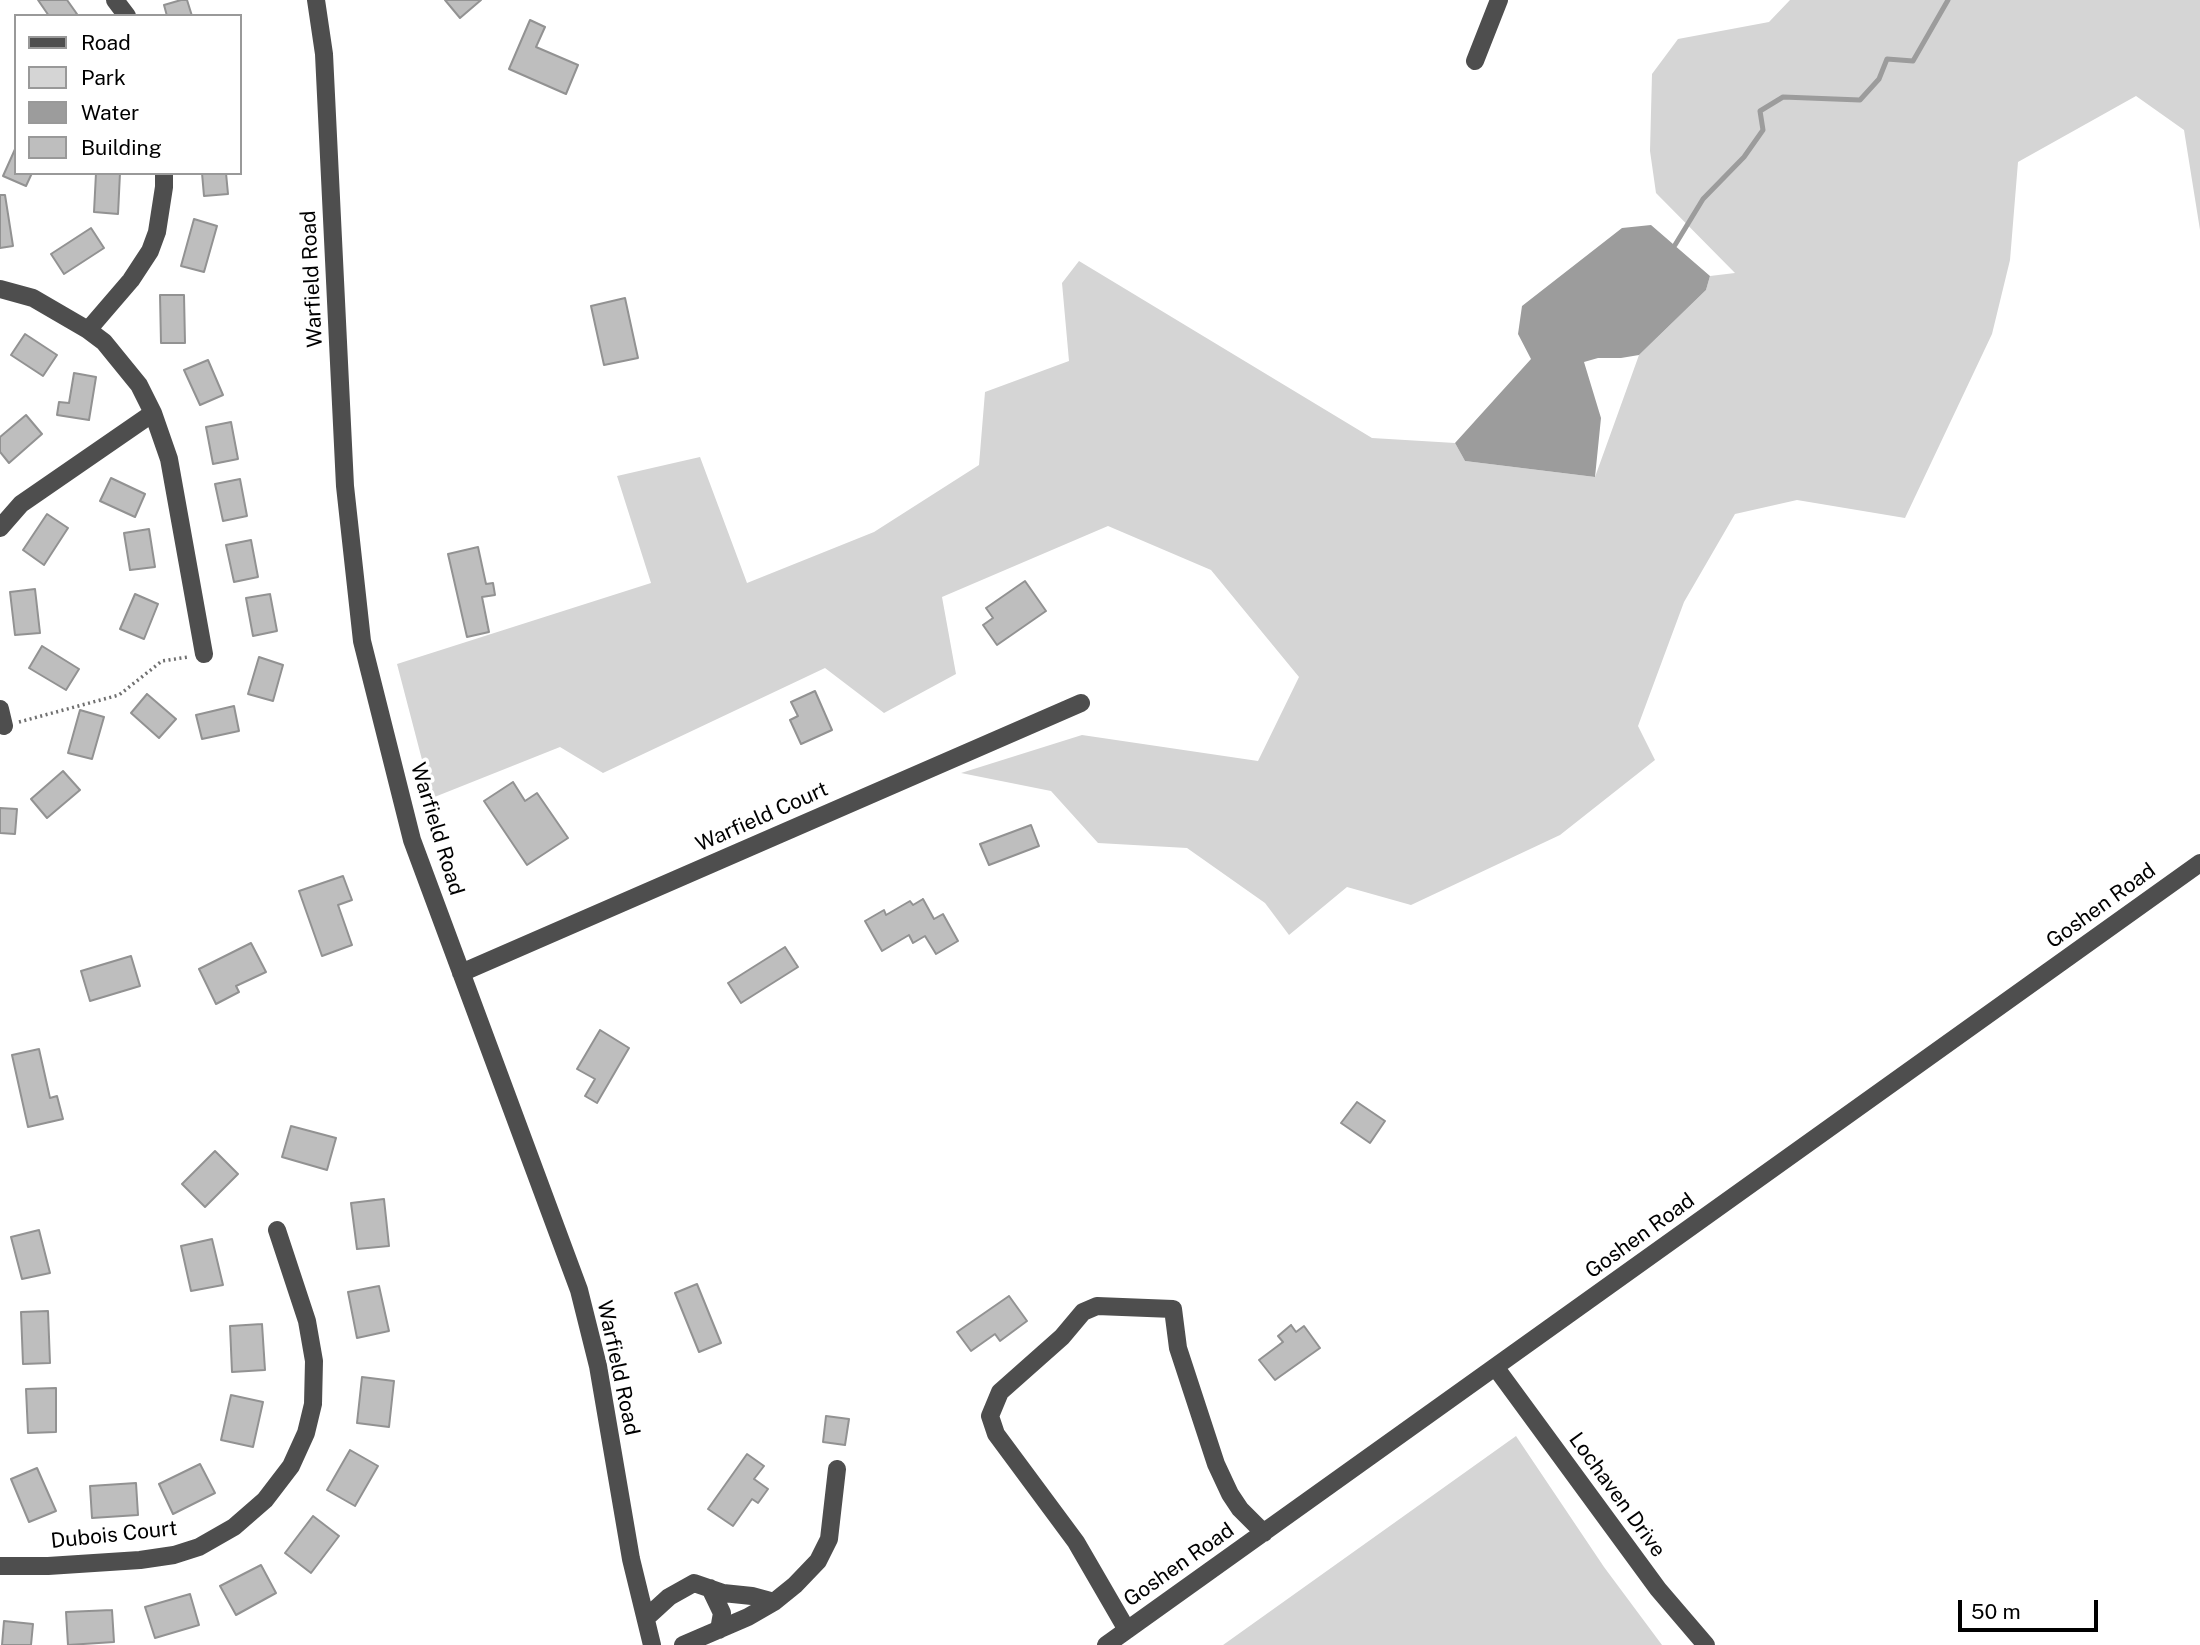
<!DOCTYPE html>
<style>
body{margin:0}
#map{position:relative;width:2200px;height:1645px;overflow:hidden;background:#fff;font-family:"Public Sans",sans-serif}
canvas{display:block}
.legend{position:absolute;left:14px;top:14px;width:228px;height:161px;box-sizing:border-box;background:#fff;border:2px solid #999;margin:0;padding:9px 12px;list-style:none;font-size:21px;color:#000}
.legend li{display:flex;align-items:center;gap:14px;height:35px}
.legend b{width:35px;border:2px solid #999}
.scale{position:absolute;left:1958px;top:1600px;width:140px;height:32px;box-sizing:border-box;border:4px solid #000;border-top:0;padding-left:9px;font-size:21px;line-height:24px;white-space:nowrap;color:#000;-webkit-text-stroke:5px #fff;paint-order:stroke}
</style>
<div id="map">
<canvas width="2200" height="1645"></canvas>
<ul class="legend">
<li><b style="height:9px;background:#4e4e4e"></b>Road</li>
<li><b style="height:19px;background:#d5d5d5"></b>Park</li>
<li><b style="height:19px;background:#9c9c9c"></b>Water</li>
<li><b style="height:19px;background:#bebebe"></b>Building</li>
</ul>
<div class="scale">50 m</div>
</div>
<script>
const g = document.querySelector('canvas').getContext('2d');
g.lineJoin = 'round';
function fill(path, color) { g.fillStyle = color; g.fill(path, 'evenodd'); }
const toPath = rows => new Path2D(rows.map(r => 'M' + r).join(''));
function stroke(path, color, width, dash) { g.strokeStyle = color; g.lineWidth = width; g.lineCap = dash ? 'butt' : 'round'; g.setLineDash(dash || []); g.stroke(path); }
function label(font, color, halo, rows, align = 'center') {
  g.font = font + ' "Public Sans",sans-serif'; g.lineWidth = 7; g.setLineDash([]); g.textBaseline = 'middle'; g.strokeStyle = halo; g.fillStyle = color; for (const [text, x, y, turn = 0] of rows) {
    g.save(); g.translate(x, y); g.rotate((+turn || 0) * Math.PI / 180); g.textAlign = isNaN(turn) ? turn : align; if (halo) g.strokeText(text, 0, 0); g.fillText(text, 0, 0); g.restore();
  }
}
fill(toPath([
 [1790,0,2200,0,2200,230,2184,130,2136,96,2018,162,2010,260,1992,334,1905,518,1797,500,1735,514,1684,602,1638,726,1655,760,1560,835,1411,905,1347,887,1289,935,1265,903,1187,848,1098,843,1051,791,961,773,1082,735,1258,761,1299,677,1211,570,1108,526,942,597,956,674,884,713,825,668,603,773,560,747,432,798,397,664,651,583,617,476,700,457,747,583,874,532,979,465,985,392,1069,361,1062,283,1079,261,1372,438,1455,443,1465,461,1595,477,1639,355,1706,290,1710,276,1735,273,1656,193,1650,151,1652,74,1678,39,1769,22],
 [1516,1436,1604,1567,1662,1645,1223,1645]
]), '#d5d5d5');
fill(toPath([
 [1651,225,1710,276,1706,290,1639,355,1621,358,1598,358,1584,362,1601,418,1595,477,1465,461,1455,443,1531,359,1518,334,1522,306,1622,228]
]), '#9c9c9c');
stroke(toPath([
 [1675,245,1703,199,1744,157,1763,130,1760,111,1783,97,1860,100,1879,79,1887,59,1913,61,1948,0]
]), '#9c9c9c', 5);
const building = toPath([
 [38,0,67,0,77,14,73,16,49,16,38,0],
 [181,0,187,0,192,16,167,16,164,5,181,0],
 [445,0,481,0,460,18,445,0],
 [530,20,545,27,536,47,578,65,566,94,509,69,530,20],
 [16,147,16,173,32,173,26,186,3,176,16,147],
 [96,173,120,173,118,214,94,212,96,173],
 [202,173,226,173,228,194,204,196,202,173],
 [0,195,5,195,13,246,0,248,0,195],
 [194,219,217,226,204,272,181,266,194,219],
 [91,228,104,248,64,274,51,254,91,228],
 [160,295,184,295,185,343,161,343,160,295],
 [625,298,638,358,604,365,591,306,625,298],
 [25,334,57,355,43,376,11,355,25,334],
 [208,360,223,395,200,405,184,370,208,360],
 [74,373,96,377,89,420,57,415,59,402,69,403,74,373],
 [26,415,42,434,9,463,0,452,0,437,26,415],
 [231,422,238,459,213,464,206,427,231,422],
 [111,478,145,494,135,517,100,501,111,478],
 [240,479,247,516,223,521,215,484,240,479],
 [47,514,68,528,44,565,23,550,47,514],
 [149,529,155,567,130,570,124,533,149,529],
 [251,540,258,577,234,582,226,545,251,540],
 [478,547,486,584,493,583,495,595,482,597,489,632,467,637,448,554,478,547],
 [1025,581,1046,611,997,645,983,625,993,618,986,608,1025,581],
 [35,589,40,633,15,635,10,592,35,589],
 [135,594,158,604,144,639,120,629,135,594],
 [270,594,277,631,253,636,246,598,270,594],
 [42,646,79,669,66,690,29,668,42,646],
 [259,657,283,665,273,701,248,694,259,657],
 [815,691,832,730,801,744,790,720,798,716,791,702,815,691],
 [147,694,176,719,159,738,131,713,147,694],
 [234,706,239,731,202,739,196,715,234,706],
 [80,710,104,717,92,759,68,753,80,710],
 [63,771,80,790,47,818,31,799,63,771],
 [513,782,525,801,537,793,568,838,527,865,484,801,513,782],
 [0,808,17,809,15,834,0,833,0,808],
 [1031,825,1039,846,989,865,980,844,1031,825],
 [343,876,352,900,338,905,352,945,322,956,299,891,343,876],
 [923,899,934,919,943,914,958,941,936,954,925,936,913,943,909,935,882,951,865,921,884,910,886,915,910,901,913,905,923,899],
 [251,943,266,972,236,986,239,992,216,1004,199,969,251,943],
 [785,947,798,967,741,1003,728,983,785,947],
 [131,956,140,986,90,1001,81,971,131,956],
 [600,1030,629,1048,597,1103,585,1096,595,1079,577,1069,600,1030],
 [39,1049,50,1098,57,1096,63,1119,28,1127,12,1055,39,1049],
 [1357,1102,1385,1121,1370,1143,1341,1123,1357,1102],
 [291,1126,336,1138,327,1170,282,1157,291,1126],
 [215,1151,238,1174,205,1207,182,1184,215,1151],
 [384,1199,389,1246,357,1249,351,1203,384,1199],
 [39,1230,50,1273,22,1279,11,1237,39,1230],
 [212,1239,223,1285,191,1291,181,1246,212,1239],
 [697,1284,721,1343,699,1352,675,1293,697,1284],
 [379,1286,389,1331,357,1338,348,1292,379,1286],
 [1009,1296,1027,1321,1000,1341,995,1334,971,1351,957,1332,1009,1296],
 [48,1311,50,1363,23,1364,21,1312,48,1311],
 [262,1324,265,1370,232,1372,230,1326,262,1324],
 [1291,1325,1296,1332,1304,1326,1320,1348,1275,1380,1259,1360,1283,1342,1278,1336,1291,1325],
 [362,1377,394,1381,389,1427,357,1423,362,1377],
 [56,1388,56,1432,28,1433,26,1389,56,1388],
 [231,1395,263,1402,253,1447,221,1440,231,1395],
 [826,1416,849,1419,845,1445,823,1442,826,1416],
 [350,1450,378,1466,355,1506,327,1490,350,1450],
 [747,1454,764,1466,754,1479,768,1489,758,1503,752,1499,733,1526,708,1509,747,1454],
 [200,1464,215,1493,173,1514,159,1484,200,1464],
 [37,1468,56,1511,29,1522,11,1479,37,1468],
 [136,1483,138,1515,92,1518,90,1486,136,1483],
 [313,1516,339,1536,311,1573,285,1553,313,1516],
 [261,1565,276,1593,236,1615,220,1586,261,1565],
 [190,1594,199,1625,155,1638,145,1607,190,1594],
 [112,1610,114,1642,68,1645,66,1612,112,1610],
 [4,1621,33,1624,31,1645,2,1645,4,1621]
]);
fill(building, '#bebebe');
stroke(building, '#929292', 2);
stroke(toPath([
 [19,722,119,695,162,661,188,657]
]), '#707070', 3.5, [2, 3.5]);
stroke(toPath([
 [115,0,127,16],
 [316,0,324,54,345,486,362,641,412,840,579,1290,598,1366,631,1559,652,1645],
 [1475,61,1499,0],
 [0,289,33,298,88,330,104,342,139,385,153,413,169,459,204,654],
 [88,330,131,280,150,251,157,232,164,187,164,173],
 [0,528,21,504,153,413],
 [0,709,4,726],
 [461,973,1081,703],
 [1496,1368,1658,1589,1706,1645],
 [0,1566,48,1566,140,1560,174,1555,199,1547,234,1527,265,1500,291,1466,306,1433,313,1404,314,1361,307,1321,277,1230],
 [710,1588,722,1613,719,1630],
 [646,1618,669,1597,694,1583,723,1593,752,1596,774,1602],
 [1127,1630,1076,1542,996,1434,990,1416,1000,1392,1062,1337,1083,1312,1097,1306,1173,1309,1178,1348,1216,1464,1230,1494,1240,1509,1264,1533],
 [683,1645,748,1617,774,1602,795,1585,818,1561,829,1539,837,1469],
 [1106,1645,2200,863]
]), '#4e4e4e', 18);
label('21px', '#000', '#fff', [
 ["Warfield Road",312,279,-93],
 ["Warfield Court",762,817,-24],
 ["Warfield Road",437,829,73],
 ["Goshen Road",2101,906,-36],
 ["Goshen Road",1640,1236,-36],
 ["Warfield Road",618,1368,78],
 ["Lochaven Drive",1617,1495,54],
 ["Dubois Court",114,1535,-6],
 ["Goshen Road",1179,1565,-35]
]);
</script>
